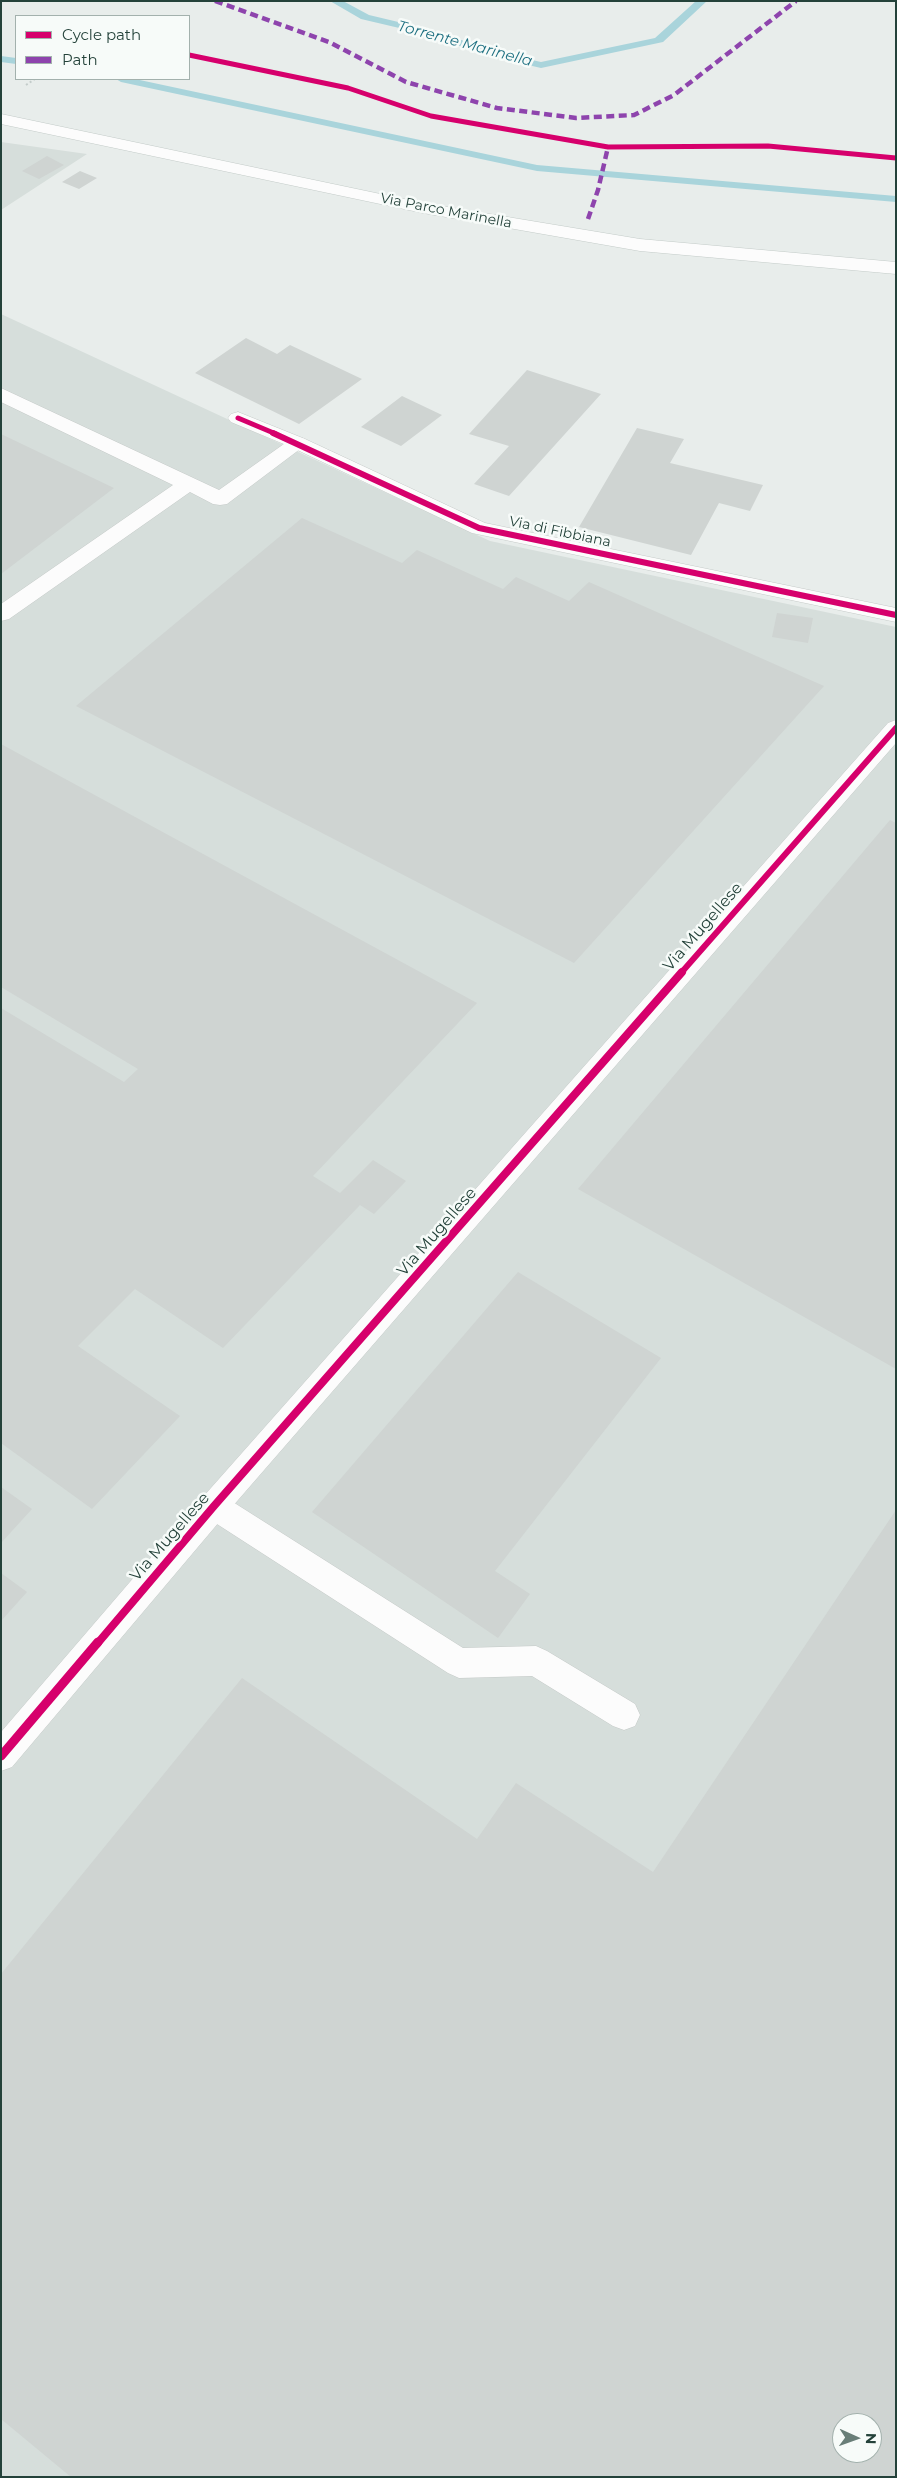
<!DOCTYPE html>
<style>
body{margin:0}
#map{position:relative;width:897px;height:2478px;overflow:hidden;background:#e8edeb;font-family:Montserrat,sans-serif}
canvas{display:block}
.frame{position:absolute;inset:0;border:2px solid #24423a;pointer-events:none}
.legend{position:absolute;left:15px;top:15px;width:175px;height:65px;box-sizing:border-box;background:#f7fbf9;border:1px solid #a3b1ad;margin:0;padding:6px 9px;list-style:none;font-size:15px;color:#24423a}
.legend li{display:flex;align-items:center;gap:10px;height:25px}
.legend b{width:25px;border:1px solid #a3b1ad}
.north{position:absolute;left:832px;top:2413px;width:50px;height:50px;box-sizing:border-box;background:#f7fbf9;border:1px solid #a3b1ad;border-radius:50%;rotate:92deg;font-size:14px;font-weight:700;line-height:20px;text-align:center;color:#24423a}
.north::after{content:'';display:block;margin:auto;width:18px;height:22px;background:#697e78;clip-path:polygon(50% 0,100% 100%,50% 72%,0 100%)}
</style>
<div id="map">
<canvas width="897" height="2478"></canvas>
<div class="frame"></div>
<ul class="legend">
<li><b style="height:6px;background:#d6006c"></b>Cycle path</li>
<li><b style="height:6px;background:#8e44ad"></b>Path</li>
</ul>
<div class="north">N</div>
</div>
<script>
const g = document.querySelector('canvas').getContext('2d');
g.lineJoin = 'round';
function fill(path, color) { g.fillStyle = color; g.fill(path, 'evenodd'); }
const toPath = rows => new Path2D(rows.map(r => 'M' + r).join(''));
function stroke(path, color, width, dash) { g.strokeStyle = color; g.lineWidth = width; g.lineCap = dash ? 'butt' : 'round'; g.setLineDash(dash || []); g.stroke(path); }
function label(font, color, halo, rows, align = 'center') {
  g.font = font + ' Montserrat,sans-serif'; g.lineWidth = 5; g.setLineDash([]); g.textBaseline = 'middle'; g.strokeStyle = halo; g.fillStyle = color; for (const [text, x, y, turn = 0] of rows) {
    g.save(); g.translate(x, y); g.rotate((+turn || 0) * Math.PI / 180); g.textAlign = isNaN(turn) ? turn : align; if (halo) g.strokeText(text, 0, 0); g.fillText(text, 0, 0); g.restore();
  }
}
fill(toPath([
 [1,142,87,154,1,210],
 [1,314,490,541,896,627,896,2477,1,2477],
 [842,2423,872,2423,872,2453,842,2453]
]), '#d6dedb');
fill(toPath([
 [330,1,343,1,369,15,436,31,492,51,541,62,655,38,696,1,707,1,663,42,541,68,485,55,429,35,361,19,330,1],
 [1,56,16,58,16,64,1,62,1,56],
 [116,79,135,79,537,165,896,196,896,202,537,171,121,82,116,79]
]), '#a9d4db');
fill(toPath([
 [47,156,64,165,39,179,22,171],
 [80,171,97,178,79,189,62,182],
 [246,338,277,354,290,345,362,379,299,424,195,373],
 [527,370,601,394,509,496,474,484,509,446,469,434],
 [402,396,442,415,401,446,361,427],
 [637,428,684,439,670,463,763,485,750,511,719,503,691,555,579,527],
 [1,434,114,488,1,574],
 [302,518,402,563,417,550,503,589,516,577,569,601,589,582,824,686,574,963,76,706],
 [777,613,813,618,808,643,772,637],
 [1,744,477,1003,313,1176,340,1193,373,1160,406,1181,374,1214,360,1205,223,1348,135,1289,78,1346,180,1416,92,1509,1,1443,1,1008,124,1082,138,1069,1,987],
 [890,820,896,823,896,1369,578,1189],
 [518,1272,661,1358,495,1571,530,1594,498,1638,312,1512],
 [1,1487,32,1509,1,1543],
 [896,1510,896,2477,71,2477,1,2419,1,1974,242,1678,477,1839,516,1783,653,1872],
 [842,2423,872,2423,872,2453,842,2453],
 [1,1573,27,1592,1,1621]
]), '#cfd4d2');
const lane = toPath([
 [1,388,219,490,291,439,298,437,305,439,308,443,227,504,220,505,213,504,190,492,9,619,1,621,1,604,173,485,1,402,1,388],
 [214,1493,225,1497,463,1648,536,1646,547,1651,635,1704,640,1715,635,1726,624,1730,613,1726,532,1676,459,1678,448,1673,203,1515,199,1506,203,1497,214,1493]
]);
const street = toPath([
 [238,412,305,439,485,523,896,608,896,622,472,533,291,447,231,422,228,418,231,414,238,412],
 [896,720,896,743,225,1515,12,1767,1,1771,1,1732,203,1497,888,723,896,720]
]);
const secondary = toPath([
 [1,114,423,203,640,239,896,262,896,274,640,251,423,213,1,124,1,114]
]);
stroke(lane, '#c5cac8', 1);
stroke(street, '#c5cac8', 1);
stroke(secondary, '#c3cbc8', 1);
stroke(toPath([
 [26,85,35,79]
]), '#c3ccca', 2, [2, 2.5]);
fill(lane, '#fcfcfc');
fill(street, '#fcfcfc');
fill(secondary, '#fcfcfc');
stroke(toPath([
 [215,1,329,42,406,82,497,108,576,118,634,115,674,95,796,1],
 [588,219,598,190,608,147]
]), '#8e44ad', 4.5, [8, 4.5]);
stroke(toPath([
 [189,55,348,88,431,116,608,147,768,146,896,158],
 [238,418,276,434]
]), '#d6006c', 5);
stroke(toPath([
 [273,433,479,528,896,615],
 [681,973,896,728]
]), '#d6006c', 6);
stroke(toPath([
 [97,1644,214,1506,682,972]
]), '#d6006c', 8);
stroke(toPath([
 [1,1756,98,1642]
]), '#d6006c', 9);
label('14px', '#24423a', '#f7fbf9', [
 ["Via Parco Marinella",446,211,11],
 ["Via di Fibbiana",560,532,12]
]);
label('italic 15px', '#1c6f80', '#f7fbf9', [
 ["Torrente Marinella",465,44,15]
]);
label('16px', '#24423a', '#f7fbf9', [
 ["Via Mugellese",703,927,-49],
 ["Via Mugellese",437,1232,-49],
 ["Via Mugellese",170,1537,-49]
]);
</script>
